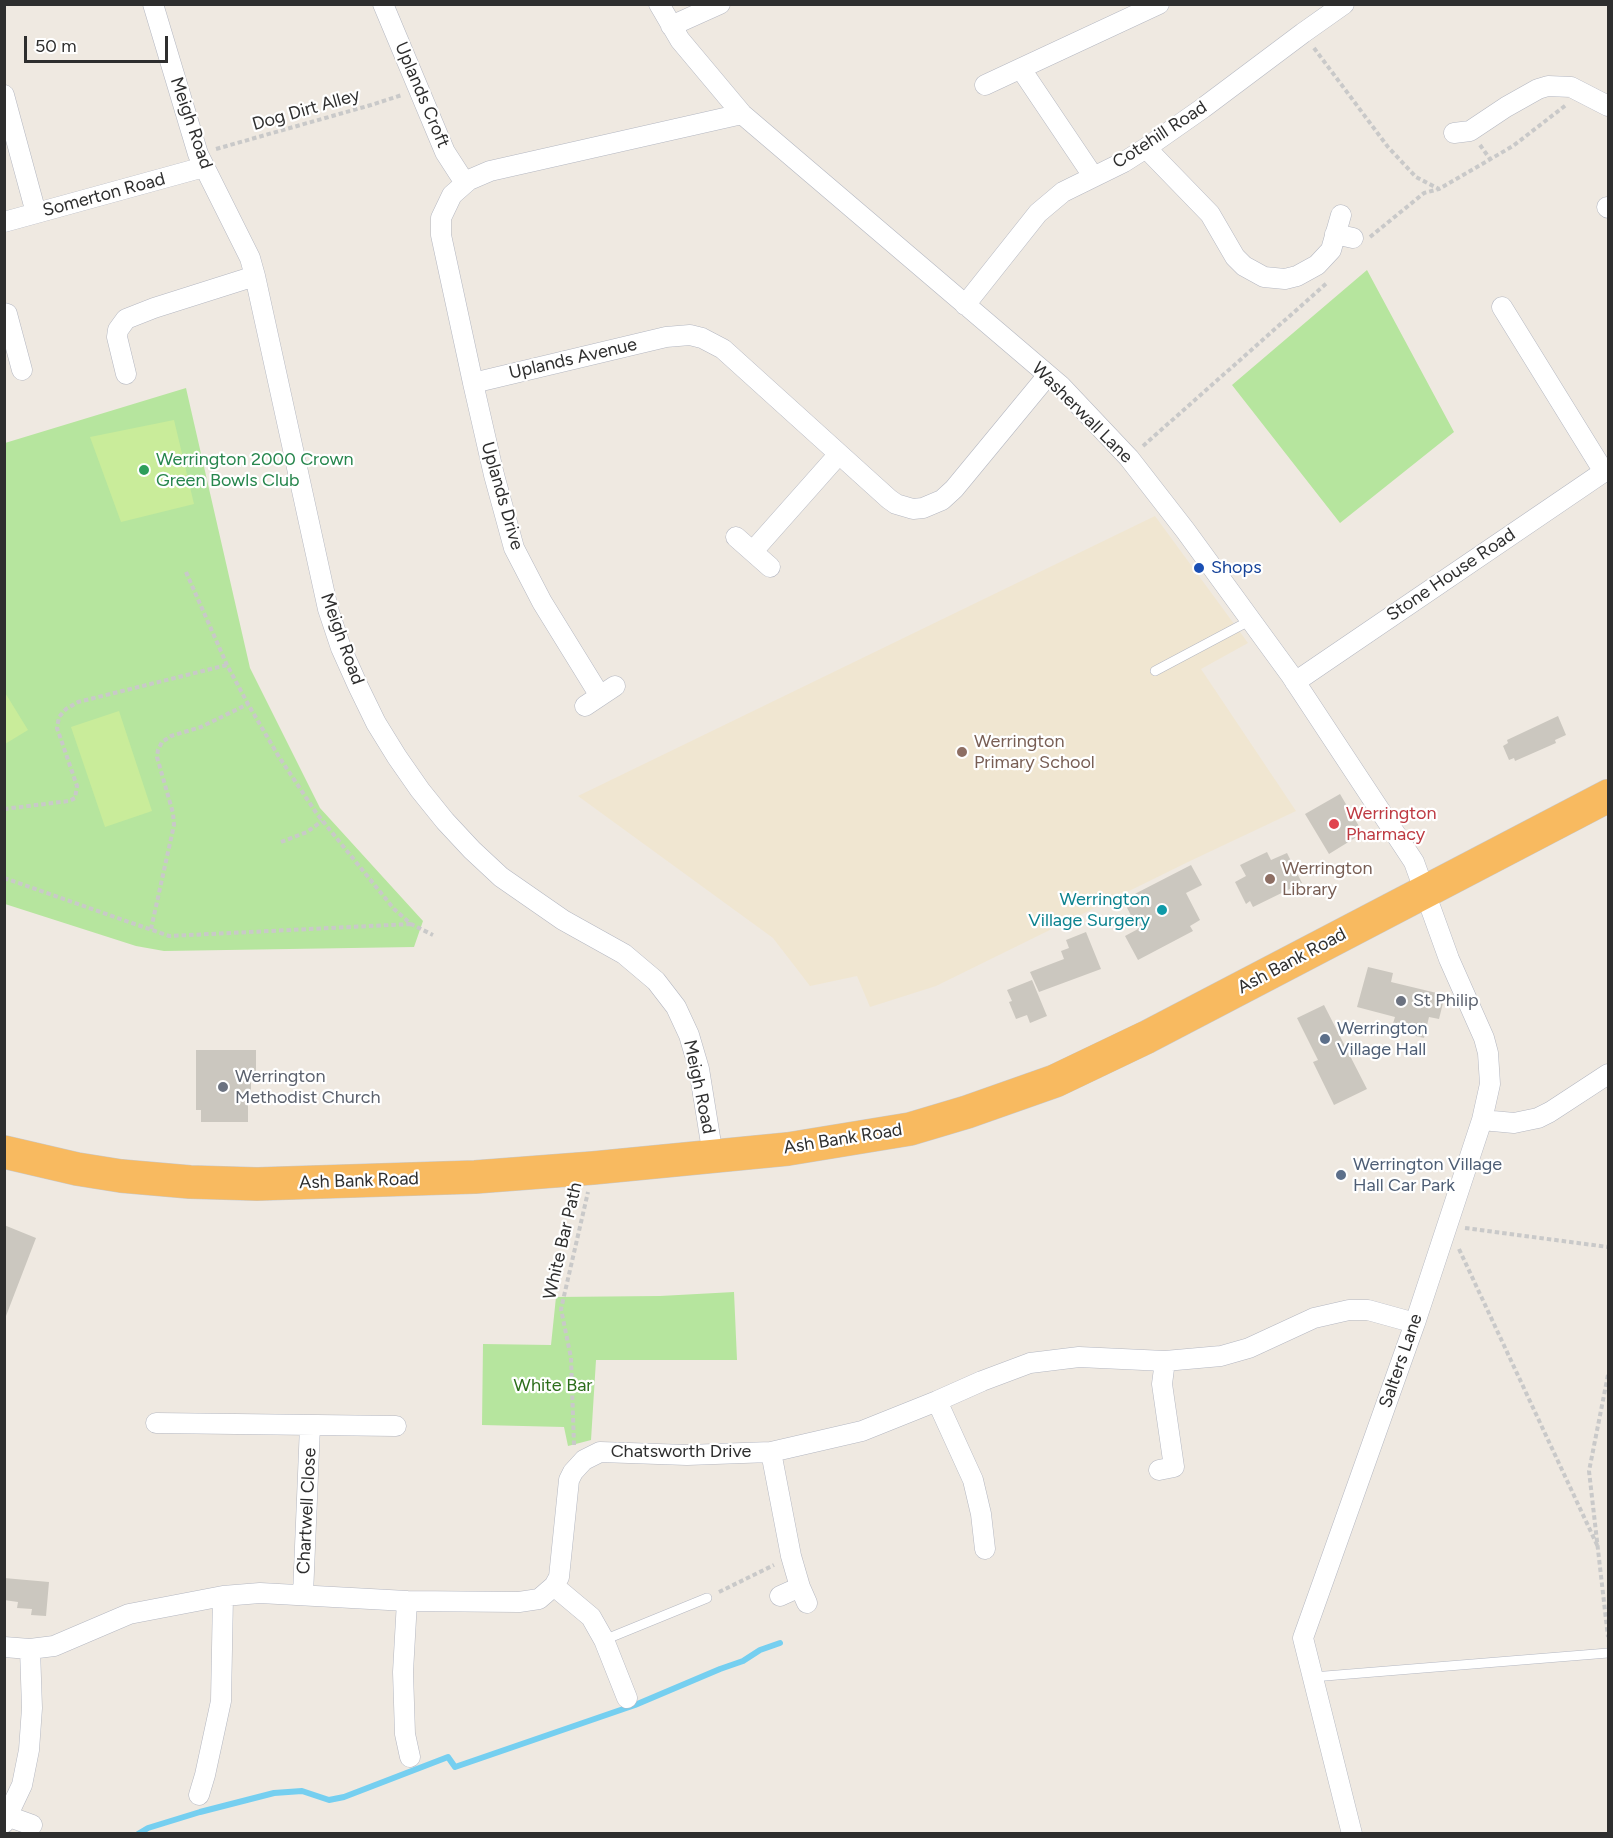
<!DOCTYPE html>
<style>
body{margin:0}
#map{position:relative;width:1613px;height:1838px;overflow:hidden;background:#efe9e1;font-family:Figtree,sans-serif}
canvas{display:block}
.frame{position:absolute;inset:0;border:6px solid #2e2e2e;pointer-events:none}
.scale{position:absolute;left:24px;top:36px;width:144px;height:27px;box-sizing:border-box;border:3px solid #2e2e2e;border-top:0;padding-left:8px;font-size:18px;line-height:21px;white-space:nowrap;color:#2e2e2e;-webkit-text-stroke:4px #fff;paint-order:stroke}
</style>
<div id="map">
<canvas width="1613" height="1838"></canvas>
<div class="frame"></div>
<div class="scale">50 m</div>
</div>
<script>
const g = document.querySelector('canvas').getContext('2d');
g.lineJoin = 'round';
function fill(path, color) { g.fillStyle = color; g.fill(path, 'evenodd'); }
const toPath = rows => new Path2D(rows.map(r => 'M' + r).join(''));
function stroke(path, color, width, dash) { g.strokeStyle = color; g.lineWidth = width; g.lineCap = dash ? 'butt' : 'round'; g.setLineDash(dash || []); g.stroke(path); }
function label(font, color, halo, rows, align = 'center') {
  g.font = font + ' Figtree,sans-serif'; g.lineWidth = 4.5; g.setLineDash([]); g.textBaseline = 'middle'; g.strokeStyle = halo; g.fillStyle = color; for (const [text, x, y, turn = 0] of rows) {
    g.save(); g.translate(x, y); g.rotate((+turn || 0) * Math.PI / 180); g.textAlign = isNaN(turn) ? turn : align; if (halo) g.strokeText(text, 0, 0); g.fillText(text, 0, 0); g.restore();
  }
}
fill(toPath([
 [1155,516,1248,643,1201,669,1296,811,1190,861,936,986,870,1007,857,976,810,986,773,938,578,796]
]), '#f0e6d1');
fill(toPath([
 [1367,270,1454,432,1340,523,1232,385],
 [186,388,250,668,320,808,423,921,414,947,164,951,136,946,5,904,5,443],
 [734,1292,737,1360,596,1360,591,1440,568,1446,564,1427,482,1425,483,1344,551,1345,556,1297,660,1296]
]), '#b6e59e');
fill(toPath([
 [174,420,194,504,121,522,90,437],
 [4,691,28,730,5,744,4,744],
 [119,711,152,811,105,827,71,727]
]), '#c9ec9a');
stroke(toPath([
 [138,1834,148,1828,200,1812,274,1793,302,1791,329,1800,344,1797,448,1757,455,1767,635,1705,720,1669,743,1661,760,1650,780,1643]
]), '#75cff0', 6);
fill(toPath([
 [1558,716,1566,735,1555,740,1556,743,1515,761,1514,758,1509,760,1503,746,1508,743,1507,740],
 [1340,794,1363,833,1329,854,1305,814],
 [1267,852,1271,860,1287,853,1302,883,1253,907,1250,901,1246,904,1235,882,1246,876,1240,865],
 [1191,865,1202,885,1186,893,1200,920,1190,926,1193,931,1138,960,1125,936,1138,929,1123,900],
 [1086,932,1101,969,1039,992,1030,972,1064,959,1061,951,1069,948,1066,940],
 [1368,967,1393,973,1391,982,1445,995,1439,1019,1429,1017,1424,1038,1391,1030,1395,1017,1357,1007],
 [1032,980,1047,1016,1030,1023,1027,1015,1016,1019,1009,1002,1012,1001,1007,990],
 [1324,1005,1367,1089,1334,1105,1313,1062,1318,1060,1297,1018],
 [196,1050,256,1050,256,1079,251,1079,251,1095,248,1095,248,1122,201,1122,201,1110,196,1110],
 [4,1225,36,1238,6,1316,4,1316],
 [4,1578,49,1582,46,1616,31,1615,32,1609,17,1608,18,1602,4,1600]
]), '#cbc7bf');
const service = toPath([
 [1155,671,1251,620],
 [604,1640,707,1598],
 [1313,1677,1608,1653]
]);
const minor = toPath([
 [153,4,198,154,250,258,255,276,328,609,341,648,358,686,376,723,397,757,420,790,445,821,472,850,501,877,563,920,624,954,656,981,676,1007,689,1035,699,1069,713,1156],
 [383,4,445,152,465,183],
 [659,4,680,40,742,114,1061,386,1129,458,1185,530,1290,674,1414,862,1449,959,1484,1038,1488,1053,1490,1084,1482,1120,1415,1323,1303,1638,1352,1834],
 [671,26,720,4],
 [1021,69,1093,176],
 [985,85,1159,4],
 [4,95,36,213],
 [742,114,490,171,469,180,452,195,441,218,441,235,473,383,666,337,690,335,702,338,723,349,889,499,896,504,913,509,923,508,942,500,954,489,1048,375],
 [1454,133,1470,131,1506,107,1538,89,1548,86,1571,87,1608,106],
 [1146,148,1210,214,1235,257,1244,266,1264,277,1285,279,1297,276,1317,265,1331,250,1341,215],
 [1607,207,1608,208],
 [4,222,204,167],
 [1335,234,1353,238],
 [965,305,1038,213,1063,192,1124,162,1146,148,1203,108,1303,33,1344,4],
 [1502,307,1604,472],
 [4,313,7,314,22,370],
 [126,374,117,337,118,330,126,319,154,308,255,276],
 [473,383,494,475,514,548,542,602,600,696],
 [736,537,770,567],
 [753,551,839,454],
 [1295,682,1608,469],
 [585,706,615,686],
 [1482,1120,1514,1123,1538,1118,1550,1112,1608,1074],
 [937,1401,973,1480,981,1514,985,1549],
 [156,1423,396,1426],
 [771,1452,791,1556,800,1587,807,1603],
 [1159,1470,1174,1467,1162,1384,1165,1361],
 [554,1586,591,1617,604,1640,627,1698],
 [303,1595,310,1426],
 [780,1596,800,1587],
 [407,1601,403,1672,405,1734,410,1757],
 [4,1647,30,1649,54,1646,129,1614,223,1596,260,1593,407,1601,519,1602,539,1599,554,1586,559,1577,569,1480,573,1472,584,1460,600,1452,687,1455,771,1452,862,1431,937,1401,982,1381,1030,1363,1079,1357,1165,1361,1221,1356,1249,1348,1314,1318,1349,1310,1368,1310,1415,1323],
 [199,1795,205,1775,221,1701,223,1596],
 [7,1816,32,1825],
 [4,1823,22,1785,29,1750,32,1708,30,1649]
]);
const trunk = toPath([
 [4,1152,77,1169,121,1176,190,1182,257,1184,475,1177,593,1168,788,1149,910,1129,967,1112,1055,1081,1147,1037,1608,796]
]);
stroke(service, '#b4b7c1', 10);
stroke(minor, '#b4b7c1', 21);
stroke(trunk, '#c9c9c9', 34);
stroke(toPath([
 [1314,48,1388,147,1416,177,1439,189,1513,146,1566,105],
 [1480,145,1490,159],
 [216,149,371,105,402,95],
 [1370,237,1424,193,1439,189],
 [1143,446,1328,282],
 [186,572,227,665,248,704,279,757,317,814,394,909,411,924,433,935],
 [4,809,69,801,75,798,77,786,57,728,59,717,66,709,78,702,227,665],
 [281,842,307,832,322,821],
 [4,878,169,936,411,924],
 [151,929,174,825,173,813,157,757,158,750,162,742,171,736,201,727,248,704],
 [1465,1228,1608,1247],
 [1459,1249,1598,1547],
 [1608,1375,1589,1471,1608,1637],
 [574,1445,571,1358,561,1309,588,1192],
 [719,1592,774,1565]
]), '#c9c9c9', 4, [4.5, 3]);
stroke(service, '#fff', 9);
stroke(minor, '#fff', 20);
stroke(trunk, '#f8ba60', 33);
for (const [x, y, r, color] of [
 [144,470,6,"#2e9e5b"],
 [1199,568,6,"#1a4fb4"],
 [962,752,6,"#8d6e63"],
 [1334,824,6,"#e0444e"],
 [1270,879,6,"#8d6e63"],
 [1162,910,6,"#0f9aa8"],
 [1401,1001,6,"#6b7280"],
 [1325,1039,6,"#5c6f8a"],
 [223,1087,6,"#6b7280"],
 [1341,1175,6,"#5c6f8a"]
]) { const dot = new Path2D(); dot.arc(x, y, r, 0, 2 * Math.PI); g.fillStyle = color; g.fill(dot); stroke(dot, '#fff', 2); }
label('18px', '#2e2e2e', '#fff', [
 ["Uplands Croft",422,95,67],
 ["Dog Dirt Alley",306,110,-16],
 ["Meigh Road",191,123,71],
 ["Cotehill Road",1160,135,-33],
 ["Somerton Road",104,195,-15],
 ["Uplands Avenue",573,359,-13],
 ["Washerwall Lane",1082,413,45],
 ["Uplands Drive",502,496,74],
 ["Stone House Road",1451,575,-34],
 ["Meigh Road",342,639,70],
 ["Ash Bank Road",1292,961,-28],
 ["Meigh Road",699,1087,78],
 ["Ash Bank Road",843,1139,-9],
 ["Ash Bank Road",359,1181,-2],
 ["White Bar Path",563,1241,-77],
 ["Salters Lane",1401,1361,-71],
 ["Chatsworth Drive",681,1452],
 ["Chartwell Close",307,1511,-87]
]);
label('18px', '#27864d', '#fff', [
 ["Werrington 2000 Crown",156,460],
 ["Green Bowls Club",156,481]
], 'left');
label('18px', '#164399', '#fff', [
 ["Shops",1211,568]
], 'left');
label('18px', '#785e54', '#fff', [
 ["Werrington",974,742],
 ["Primary School",974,763],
 ["Werrington",1282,869],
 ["Library",1282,890]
], 'left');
label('18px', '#be3a42', '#fff', [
 ["Werrington",1346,814],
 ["Pharmacy",1346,835]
], 'left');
label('18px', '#0d838f', '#fff', [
 ["Werrington",1150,900],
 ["Village Surgery",1150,921]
], 'right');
label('18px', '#5b616d', '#fff', [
 ["St Philip",1413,1001],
 ["Werrington",235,1077],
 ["Methodist Church",235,1098]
], 'left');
label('18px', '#4e5e75', '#fff', [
 ["Werrington",1337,1029],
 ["Village Hall",1337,1050],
 ["Werrington Village",1353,1165],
 ["Hall Car Park",1353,1186]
], 'left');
label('18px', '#2c6e1b', '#fff', [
 ["White Bar",553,1386]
]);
</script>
